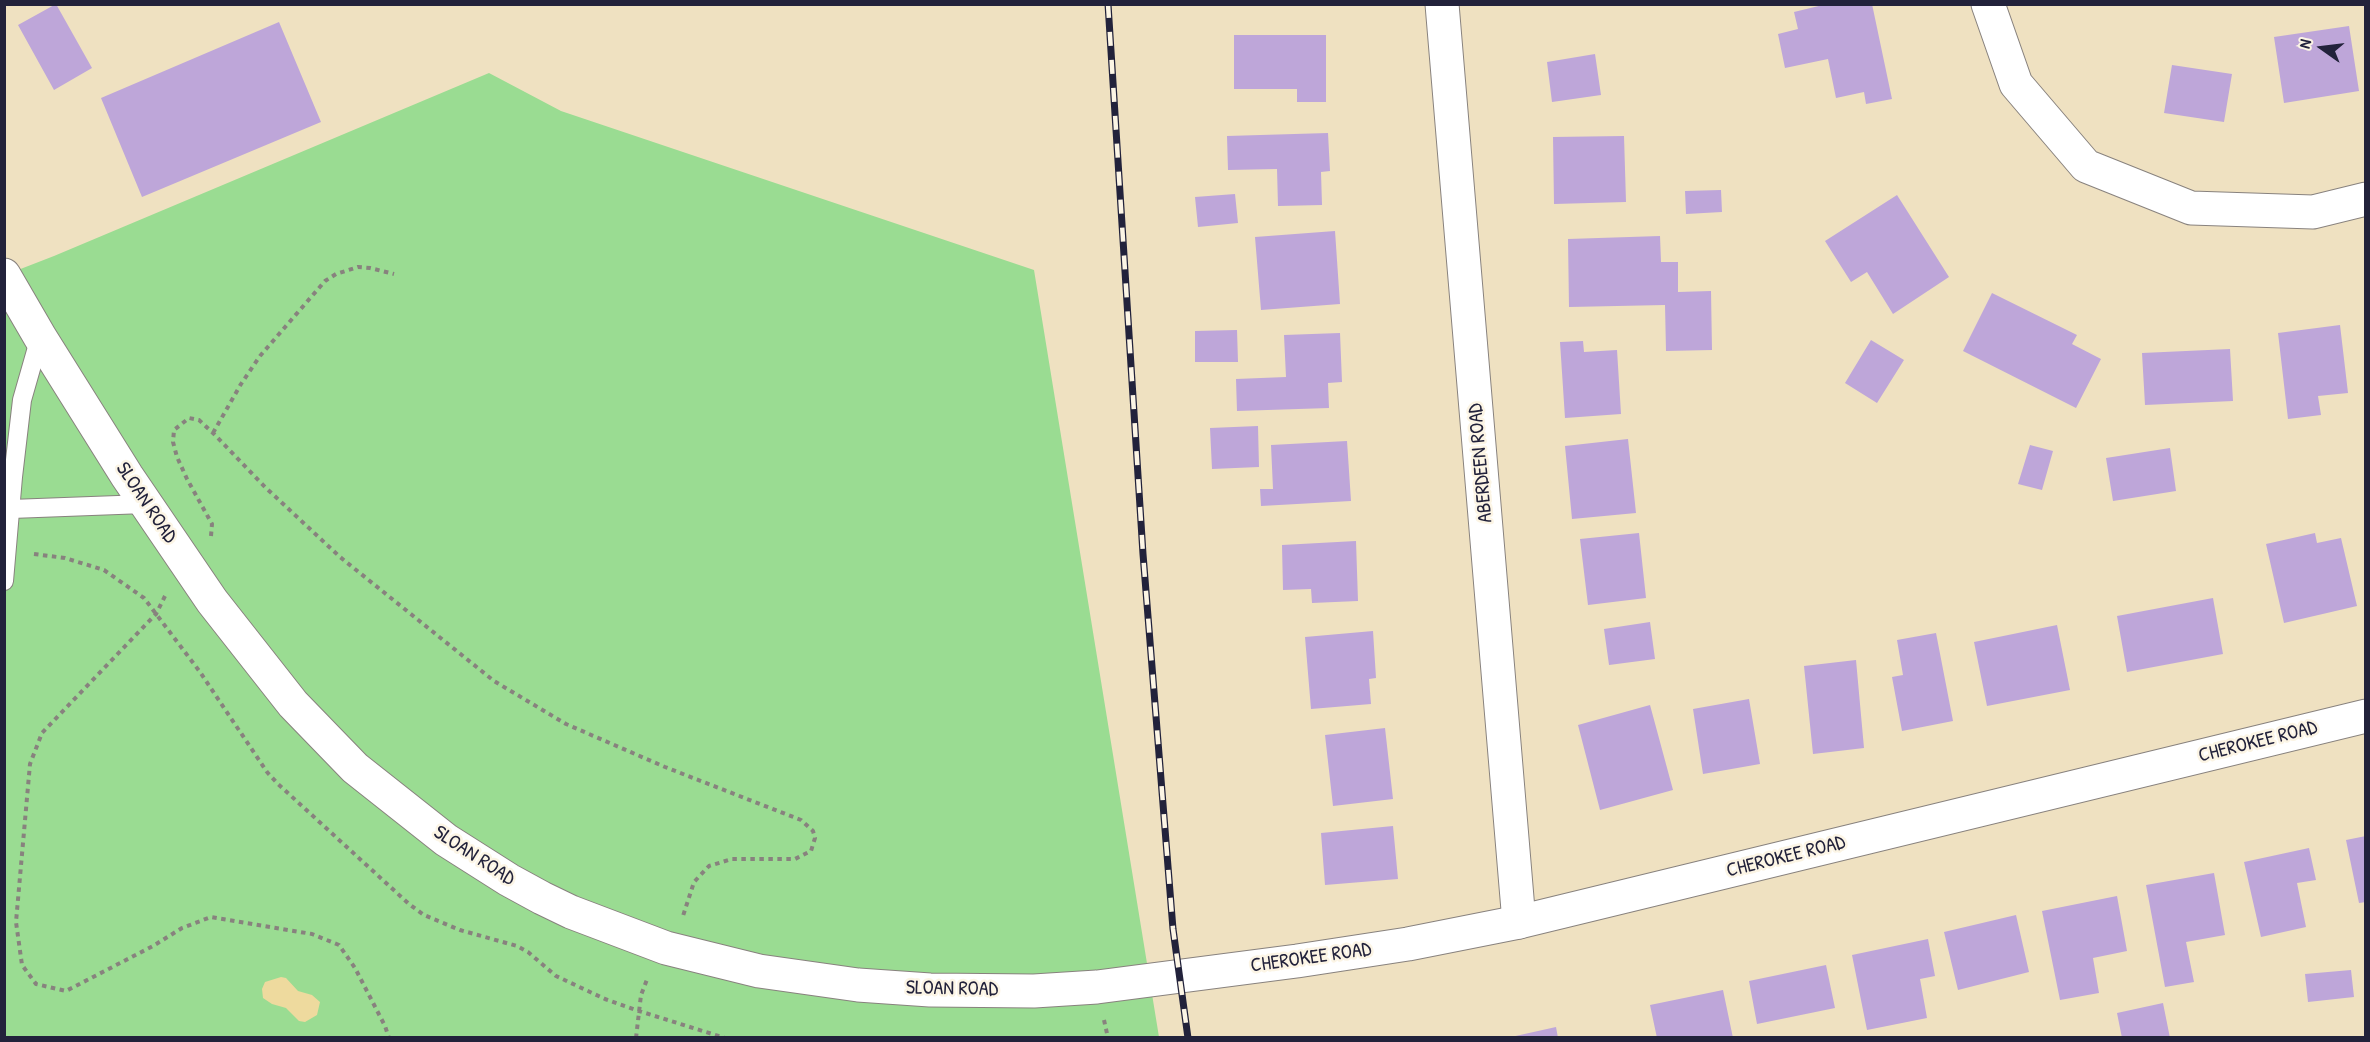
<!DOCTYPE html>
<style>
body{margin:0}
#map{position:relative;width:2370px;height:1042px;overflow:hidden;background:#efe1c1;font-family:"Patrick Hand",sans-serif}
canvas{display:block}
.frame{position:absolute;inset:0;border:6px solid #22223b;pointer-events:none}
.north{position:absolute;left:2292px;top:18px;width:60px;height:60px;-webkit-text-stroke:4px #fcf5e5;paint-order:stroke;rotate:284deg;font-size:16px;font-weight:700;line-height:24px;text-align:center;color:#22223b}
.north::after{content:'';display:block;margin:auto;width:21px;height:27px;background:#22223b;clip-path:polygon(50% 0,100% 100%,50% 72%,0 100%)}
</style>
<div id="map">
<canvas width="2370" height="1042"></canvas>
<div class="frame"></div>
<div class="north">N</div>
</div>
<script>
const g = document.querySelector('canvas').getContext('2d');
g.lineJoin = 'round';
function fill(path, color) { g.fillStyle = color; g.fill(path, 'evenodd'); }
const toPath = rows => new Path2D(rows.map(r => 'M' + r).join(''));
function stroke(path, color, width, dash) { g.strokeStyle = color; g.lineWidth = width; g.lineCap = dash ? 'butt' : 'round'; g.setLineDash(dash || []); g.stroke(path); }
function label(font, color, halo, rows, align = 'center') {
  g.font = font + ' "Patrick Hand",sans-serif'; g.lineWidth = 5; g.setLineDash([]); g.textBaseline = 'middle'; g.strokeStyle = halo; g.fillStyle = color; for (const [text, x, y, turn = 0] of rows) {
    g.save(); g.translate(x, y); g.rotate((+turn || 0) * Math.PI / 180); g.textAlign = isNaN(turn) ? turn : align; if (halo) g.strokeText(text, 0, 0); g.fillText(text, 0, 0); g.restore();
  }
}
fill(toPath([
 [489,73,561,111,1034,270,1159,1037,5,1038,5,275,54,256]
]), '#9adc92');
fill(toPath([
 [281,977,286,978,298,991,312,995,320,1002,317,1015,305,1022,299,1021,286,1008,272,1004,263,998,262,989,265,982]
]), '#eeda9e');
fill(toPath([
 [56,4,92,68,54,90,18,25],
 [1827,4,1872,4,1892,99,1866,104,1864,92,1836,98,1828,59,1785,68,1778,34,1798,29,1794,12],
 [279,22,321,122,142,197,101,98],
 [2349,26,2359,91,2284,103,2274,37],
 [1234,35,1326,35,1326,102,1297,102,1297,89,1234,89],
 [1595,54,1601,95,1552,102,1547,62],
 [2172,65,2232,74,2224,122,2164,113],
 [1328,133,1330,171,1321,172,1322,205,1278,206,1277,169,1228,170,1227,136],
 [1624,136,1626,202,1554,204,1553,137],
 [1721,190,1722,212,1686,214,1685,191],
 [1235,194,1238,223,1198,227,1195,197],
 [1897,195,1949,277,1893,314,1867,272,1851,282,1825,241],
 [1335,231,1340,304,1261,310,1255,237],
 [1660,236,1661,262,1678,262,1678,292,1711,291,1712,350,1666,351,1665,305,1569,307,1568,239],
 [1992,293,2077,335,2072,344,2101,359,2076,408,1963,351],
 [2340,325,2348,393,2318,396,2321,415,2288,419,2278,333],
 [1237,330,1238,362,1195,362,1195,331],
 [1340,333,1342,382,1328,383,1329,408,1237,411,1236,379,1286,377,1284,335],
 [1871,340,1904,360,1877,403,1845,383],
 [1583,341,1584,352,1617,350,1621,414,1565,418,1560,342],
 [2230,349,2233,401,2145,405,2142,353],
 [1258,426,1259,467,1212,469,1210,428],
 [1628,439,1636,513,1572,519,1565,446],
 [1347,441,1351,501,1261,506,1260,489,1273,489,1271,445],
 [2030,445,2053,451,2042,490,2018,484],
 [2170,448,2176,491,2113,501,2106,458],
 [1639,533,1646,598,1588,605,1580,539],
 [2315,533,2317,543,2341,538,2357,606,2284,623,2266,544],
 [1356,541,1358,601,1312,603,1311,589,1283,590,1282,545],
 [2213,598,2223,654,2127,672,2117,616],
 [1650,622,1655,659,1609,665,1604,629],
 [2057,625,2070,690,1987,706,1974,642],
 [1373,631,1376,678,1369,679,1371,704,1311,709,1305,637],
 [1936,633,1953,721,1902,731,1892,677,1903,675,1897,640],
 [1856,660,1864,748,1813,754,1804,666],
 [1749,699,1760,764,1703,774,1693,709],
 [1650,705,1673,790,1600,810,1578,725],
 [1385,728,1393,799,1333,806,1325,735],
 [1393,826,1398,879,1325,885,1321,833],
 [2366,836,2366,902,2359,903,2346,840],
 [2309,848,2316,880,2297,883,2306,927,2261,937,2244,862],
 [2214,873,2225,935,2186,942,2194,982,2165,987,2146,885],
 [2117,896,2127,951,2093,958,2099,993,2060,1000,2042,911],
 [2016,915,2029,972,1958,990,1944,932],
 [1928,939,1935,976,1920,979,1927,1018,1867,1030,1852,955],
 [1826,965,1835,1008,1757,1024,1749,981],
 [2351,970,2354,997,2308,1002,2305,974],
 [1723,990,1733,1038,1657,1038,1650,1005],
 [2163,1003,2170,1038,2122,1038,2117,1013],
 [1556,1027,1558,1038,1511,1038,1511,1037]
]), '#bea6d9');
const service = toPath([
 [11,509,145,504],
 [4,581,13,477,22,400,40,337]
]);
const minor = toPath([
 [1442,4,1519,922],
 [1988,4,2016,84,2086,166,2191,208,2313,212,2366,199]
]);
const tertiary = toPath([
 [4,275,40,337,127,476,212,601,293,704,355,768,446,840,509,880,542,898,571,912,666,948,759,971,858,985,930,990,1034,991,1097,987,1297,961,1408,944,1519,922,2366,716]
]);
stroke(service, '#88827e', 20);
stroke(minor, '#88827e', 35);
stroke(tertiary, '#88827e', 35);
stroke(toPath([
 [213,433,241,384,260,356,325,281,336,274,358,267,370,268,394,274],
 [211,536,212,524,187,479,177,457,173,442,174,430,189,418,199,420,213,433,265,487,340,557,494,681,566,724,665,767,801,820,813,831,815,838,811,851,795,859,732,859,709,866,694,882,683,916],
 [34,554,65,558,104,570,144,598,200,672,267,772,278,784,409,904,424,915,460,930,517,946,528,952,556,976,605,999,639,1011,725,1038],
 [165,596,156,614,42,733,30,764,16,922,22,965,36,984,66,991,153,946,182,928,211,917,312,934,339,945,355,968,385,1026,389,1038],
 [1104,1020,1108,1038],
 [636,1038,641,995,648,977]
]), '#88827e', 4, [4.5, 4.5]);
stroke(service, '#fff', 18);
stroke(minor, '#fff', 33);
stroke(tertiary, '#fff', 33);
const rail = toPath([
 [1108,4,1143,554,1173,929,1188,1038]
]);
stroke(rail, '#22223b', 7);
stroke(rail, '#fcf5e5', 4.5, [14]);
label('20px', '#22223b', '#fcf5e5', [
 ["ABERDEEN ROAD",1481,463,-95],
 ["SLOAN ROAD",146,503,56],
 ["CHEROKEE ROAD",2258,742,-14],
 ["SLOAN ROAD",474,856,33],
 ["CHEROKEE ROAD",1786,857,-14],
 ["CHEROKEE ROAD",1311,958,-8],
 ["SLOAN ROAD",952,989,1]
]);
</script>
